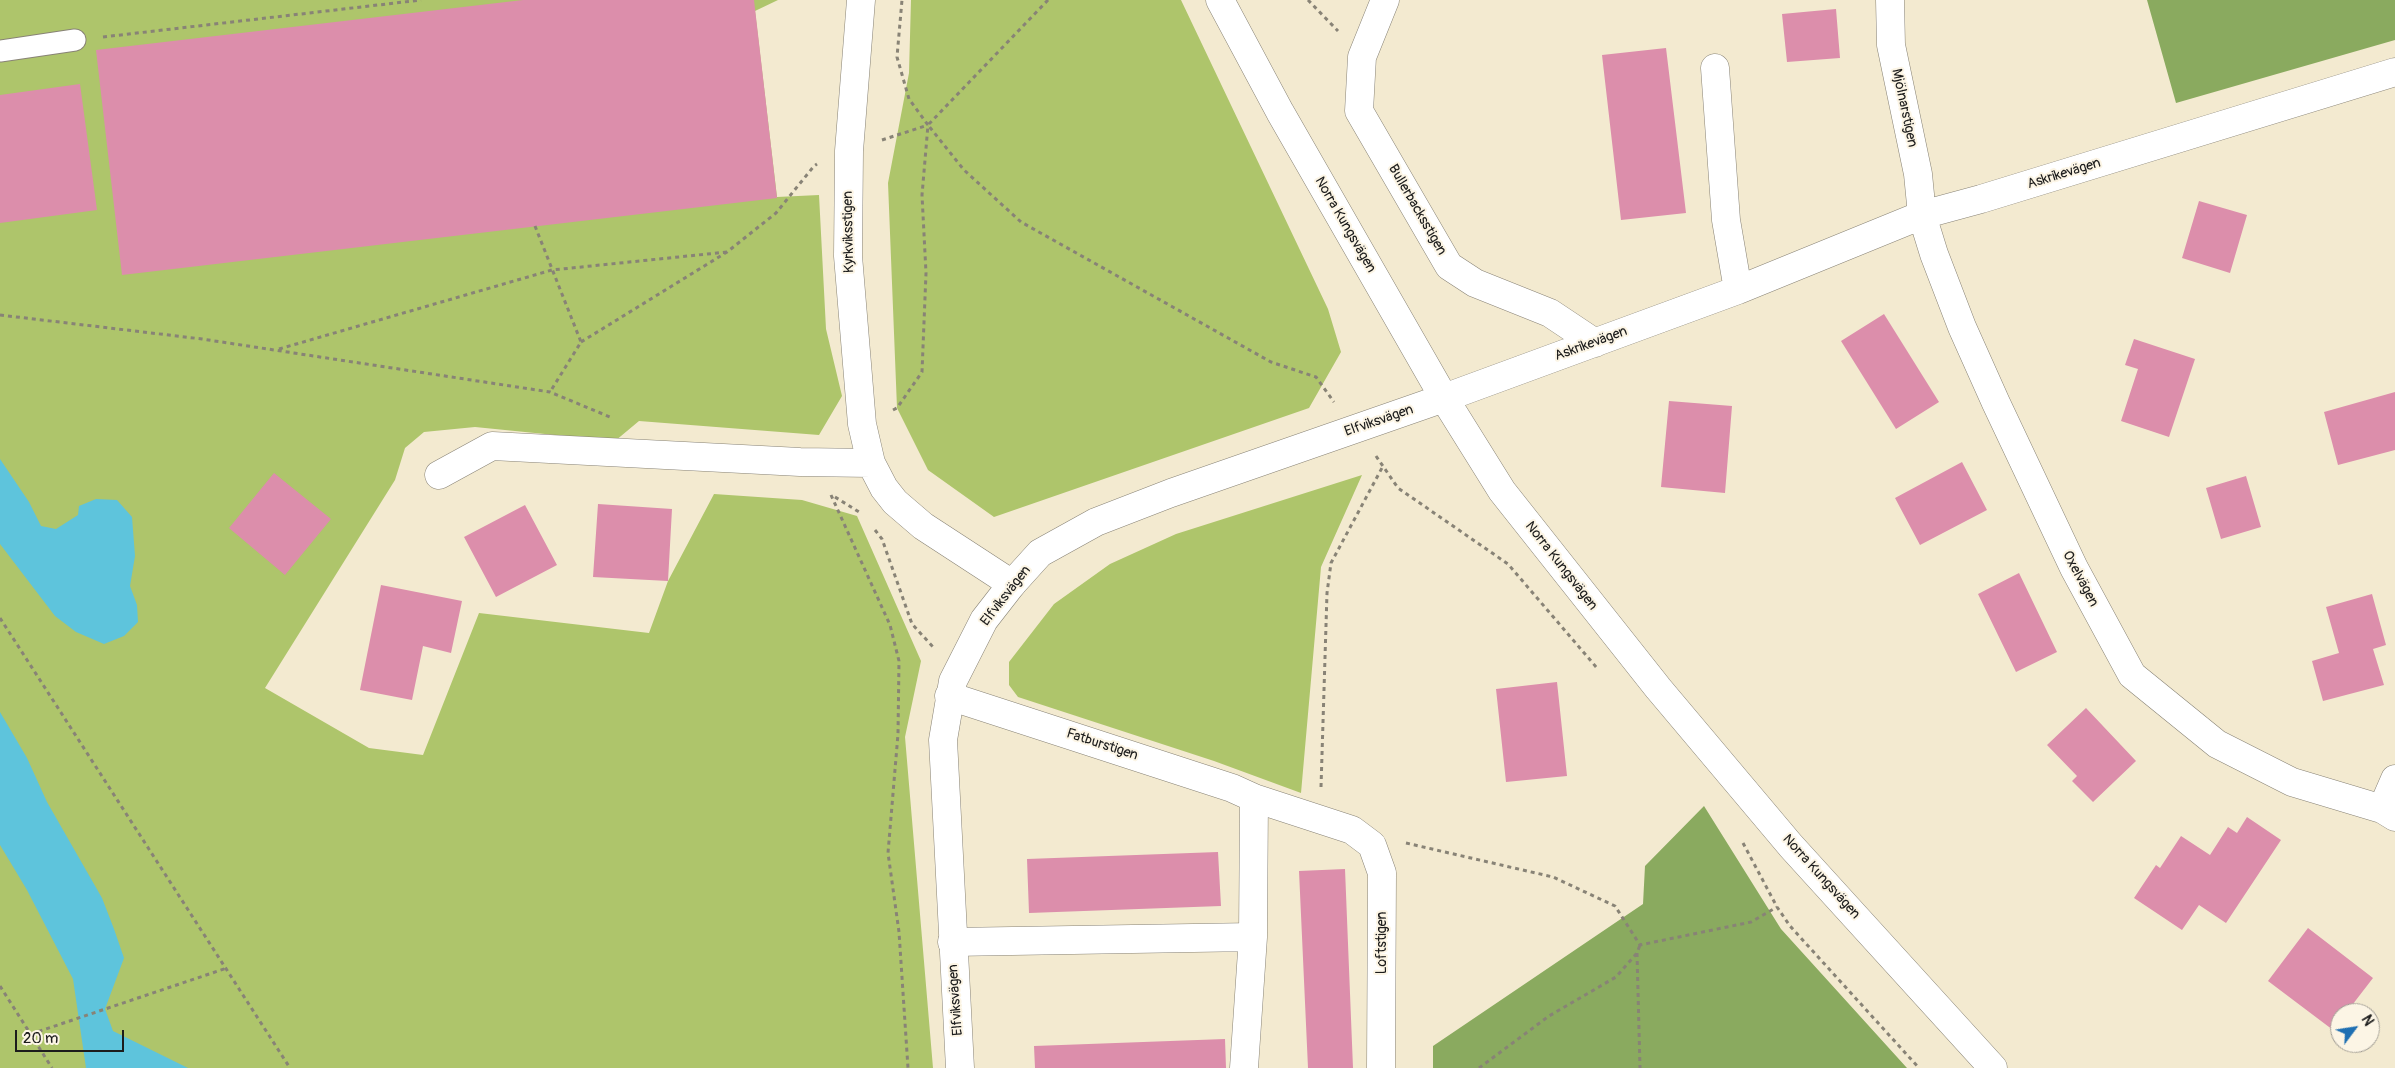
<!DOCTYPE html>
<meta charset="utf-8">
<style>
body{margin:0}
#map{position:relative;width:2395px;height:1068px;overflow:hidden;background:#f3ead0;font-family:Pangolin,sans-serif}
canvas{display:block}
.north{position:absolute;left:2330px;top:1003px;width:50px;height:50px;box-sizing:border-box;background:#fcf5e5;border:1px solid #a29e95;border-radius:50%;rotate:59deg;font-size:14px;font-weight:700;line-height:20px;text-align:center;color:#1c1c1c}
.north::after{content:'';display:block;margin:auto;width:18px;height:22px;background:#1f6fb2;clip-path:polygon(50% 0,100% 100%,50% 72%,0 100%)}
.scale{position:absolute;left:15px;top:1030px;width:109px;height:22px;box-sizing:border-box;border:2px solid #1c1c1c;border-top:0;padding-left:6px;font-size:15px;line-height:18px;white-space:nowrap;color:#1c1c1c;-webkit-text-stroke:4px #fcf5e5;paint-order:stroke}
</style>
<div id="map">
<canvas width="2395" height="1068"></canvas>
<div class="north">N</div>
<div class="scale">20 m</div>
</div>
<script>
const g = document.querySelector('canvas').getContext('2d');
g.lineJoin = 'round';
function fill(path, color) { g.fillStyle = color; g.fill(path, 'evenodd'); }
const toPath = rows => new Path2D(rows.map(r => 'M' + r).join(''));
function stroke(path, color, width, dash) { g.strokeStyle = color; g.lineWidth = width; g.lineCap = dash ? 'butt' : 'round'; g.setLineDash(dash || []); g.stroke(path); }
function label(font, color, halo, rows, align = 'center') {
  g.font = font + ' Pangolin,sans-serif'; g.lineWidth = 4; g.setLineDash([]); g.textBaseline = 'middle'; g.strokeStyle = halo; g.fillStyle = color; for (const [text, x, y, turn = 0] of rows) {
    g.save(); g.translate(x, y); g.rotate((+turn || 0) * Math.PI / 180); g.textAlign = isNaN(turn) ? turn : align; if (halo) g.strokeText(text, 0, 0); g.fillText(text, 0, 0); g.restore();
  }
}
fill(toPath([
 [0,0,778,0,755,11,777,197,819,195,826,329,842,396,819,435,639,421,615,441,475,427,424,432,405,448,395,480,265,688,369,748,423,755,479,613,649,633,668,581,714,494,802,500,857,516,921,661,905,737,933,1068,0,1068],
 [911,0,1181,0,1328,309,1341,352,1309,408,994,517,928,470,897,408,888,183,909,73],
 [1362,475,1321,567,1301,793,1214,761,1018,697,1009,685,1009,662,1054,604,1110,564,1176,534]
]), '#aec56b');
fill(toPath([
 [2147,0,2395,0,2395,40,2176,103],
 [1704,806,1781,929,1907,1068,1433,1068,1433,1046,1643,904,1645,866]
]), '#8aaa5f');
fill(toPath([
 [0,459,29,502,41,526,56,529,78,515,79,506,96,499,117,500,132,517,135,556,130,586,137,605,138,622,124,636,104,644,76,632,55,616,0,544],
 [0,712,27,758,47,802,102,898,114,929,124,958,105,1009,113,1031,188,1068,86,1068,73,979,27,890,0,845]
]), '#5ec4dc');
fill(toPath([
 [523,0,754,0,777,198,122,275,96,50],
 [1836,9,1840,58,1787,62,1782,14],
 [1666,48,1686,213,1621,220,1602,55],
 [80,84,97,210,0,223,0,95],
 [2199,201,2247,215,2230,273,2182,258],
 [1884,314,1939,402,1896,429,1841,341],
 [2134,339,2195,359,2169,437,2121,421,2138,369,2125,365],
 [2395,392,2395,450,2338,465,2324,412],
 [1669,401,1732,406,1725,493,1661,487],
 [1962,462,1987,510,1920,545,1895,498],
 [274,473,331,519,285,575,229,528],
 [2246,476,2261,527,2221,539,2206,488],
 [598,504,672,509,668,581,593,577],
 [525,505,557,565,496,597,464,537],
 [2019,573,2057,652,2016,672,1978,594],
 [381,585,462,601,451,653,423,646,412,700,360,690],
 [2372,594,2386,645,2373,649,2384,685,2323,701,2312,661,2339,653,2326,607],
 [1557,682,1567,776,1506,782,1496,689],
 [2086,708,2136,761,2093,802,2072,781,2077,776,2047,745],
 [2247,817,2281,840,2226,923,2199,905,2182,930,2134,898,2156,865,2160,868,2181,836,2210,855,2228,827,2237,833],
 [1218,852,1221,906,1029,913,1027,859],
 [1345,869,1353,1068,1308,1068,1299,871],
 [2308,928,2373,978,2346,1013,2340,1013,2340,1022,2333,1030,2268,981],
 [1225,1039,1226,1068,1035,1068,1034,1046]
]), '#dc8eab');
const lane = toPath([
 [0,51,75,40]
]);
const street = toPath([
 [861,0,849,151,848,256,862,424,871,463,884,488,895,502,923,526,1012,584],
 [1385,0,1362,57,1359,111,1449,266,1475,283,1550,313,1595,343],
 [1890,0,1891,45,1918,174,1922,215,1934,254,1962,327,1996,403,2074,568,2132,675,2217,744,2292,782,2382,809,2395,817],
 [1715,68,1726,220,1738,290],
 [1444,398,1738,290,1922,215,1981,199,2395,72],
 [439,475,492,446,800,462,871,463],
 [949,696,1232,788,1254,798,1352,830,1372,845,1382,873,1381,1068],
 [2382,809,2395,779],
 [1253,937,1254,798],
 [952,942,1253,937,1244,1068]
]);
const secondary = toPath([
 [1220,0,1280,112,1444,398,1502,491,1658,688,1791,846,1993,1068],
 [960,1068,943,740,953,681,984,620,1012,584,1040,553,1096,522,1171,493,1444,398]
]);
stroke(lane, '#888376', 23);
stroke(street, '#888376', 29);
stroke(secondary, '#888376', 29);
stroke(toPath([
 [1048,0,928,125,964,170,1021,222,1271,362,1316,377,1334,402],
 [1308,0,1338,31],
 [103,37,421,0],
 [882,140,928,125],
 [535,226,581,342,550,392],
 [0,315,202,339,550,392,610,417],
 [581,342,727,252,776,213,814,166,817,164],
 [279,349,552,270,727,252],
 [893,410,897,408,922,372,926,273,922,195,928,125,909,99,897,57,902,0],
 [1376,456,1398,488,1508,564,1597,668],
 [831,495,890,625,899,661,898,734,888,853,899,932,908,1068],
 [835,497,859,512],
 [875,530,882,539,912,624,934,648],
 [0,618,290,1068],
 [1321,787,1327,593,1331,563,1383,466],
 [1406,843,1553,877,1615,906,1640,945,1751,922,1777,907],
 [1743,843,1777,907,1790,926,1919,1068],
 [1637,953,1640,1068],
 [0,986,52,1068],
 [31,1034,227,968],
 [1479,1068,1549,1016,1616,977,1637,953,1640,945]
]), '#888376', 3, [4, 4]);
stroke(lane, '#fff', 21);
stroke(street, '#fff', 28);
stroke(secondary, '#fff', 28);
label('14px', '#1c1c1c', '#fcf5e5', [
 ["Mjölnarstigen",1904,108,78],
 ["Askrikevägen",2064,174,-17],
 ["Bullerbacksstigen",1417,210,60],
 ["Norra Kungsvägen",1345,225,60],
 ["Kyrkviksstigen",849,232,-91],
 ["Askrikevägen",1591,344,-20],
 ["Elfviksvägen",1379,421,-19],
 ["Norra Kungsvägen",1561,566,52],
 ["Oxelvägen",2080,579,62],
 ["Elfviksvägen",1006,596,-52],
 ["Fatburstigen",1102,745,18],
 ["Norra Kungsvägen",1821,877,48],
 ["Loftstigen",1382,943,-90],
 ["Elfviksvägen",956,1000,-94]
]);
</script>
